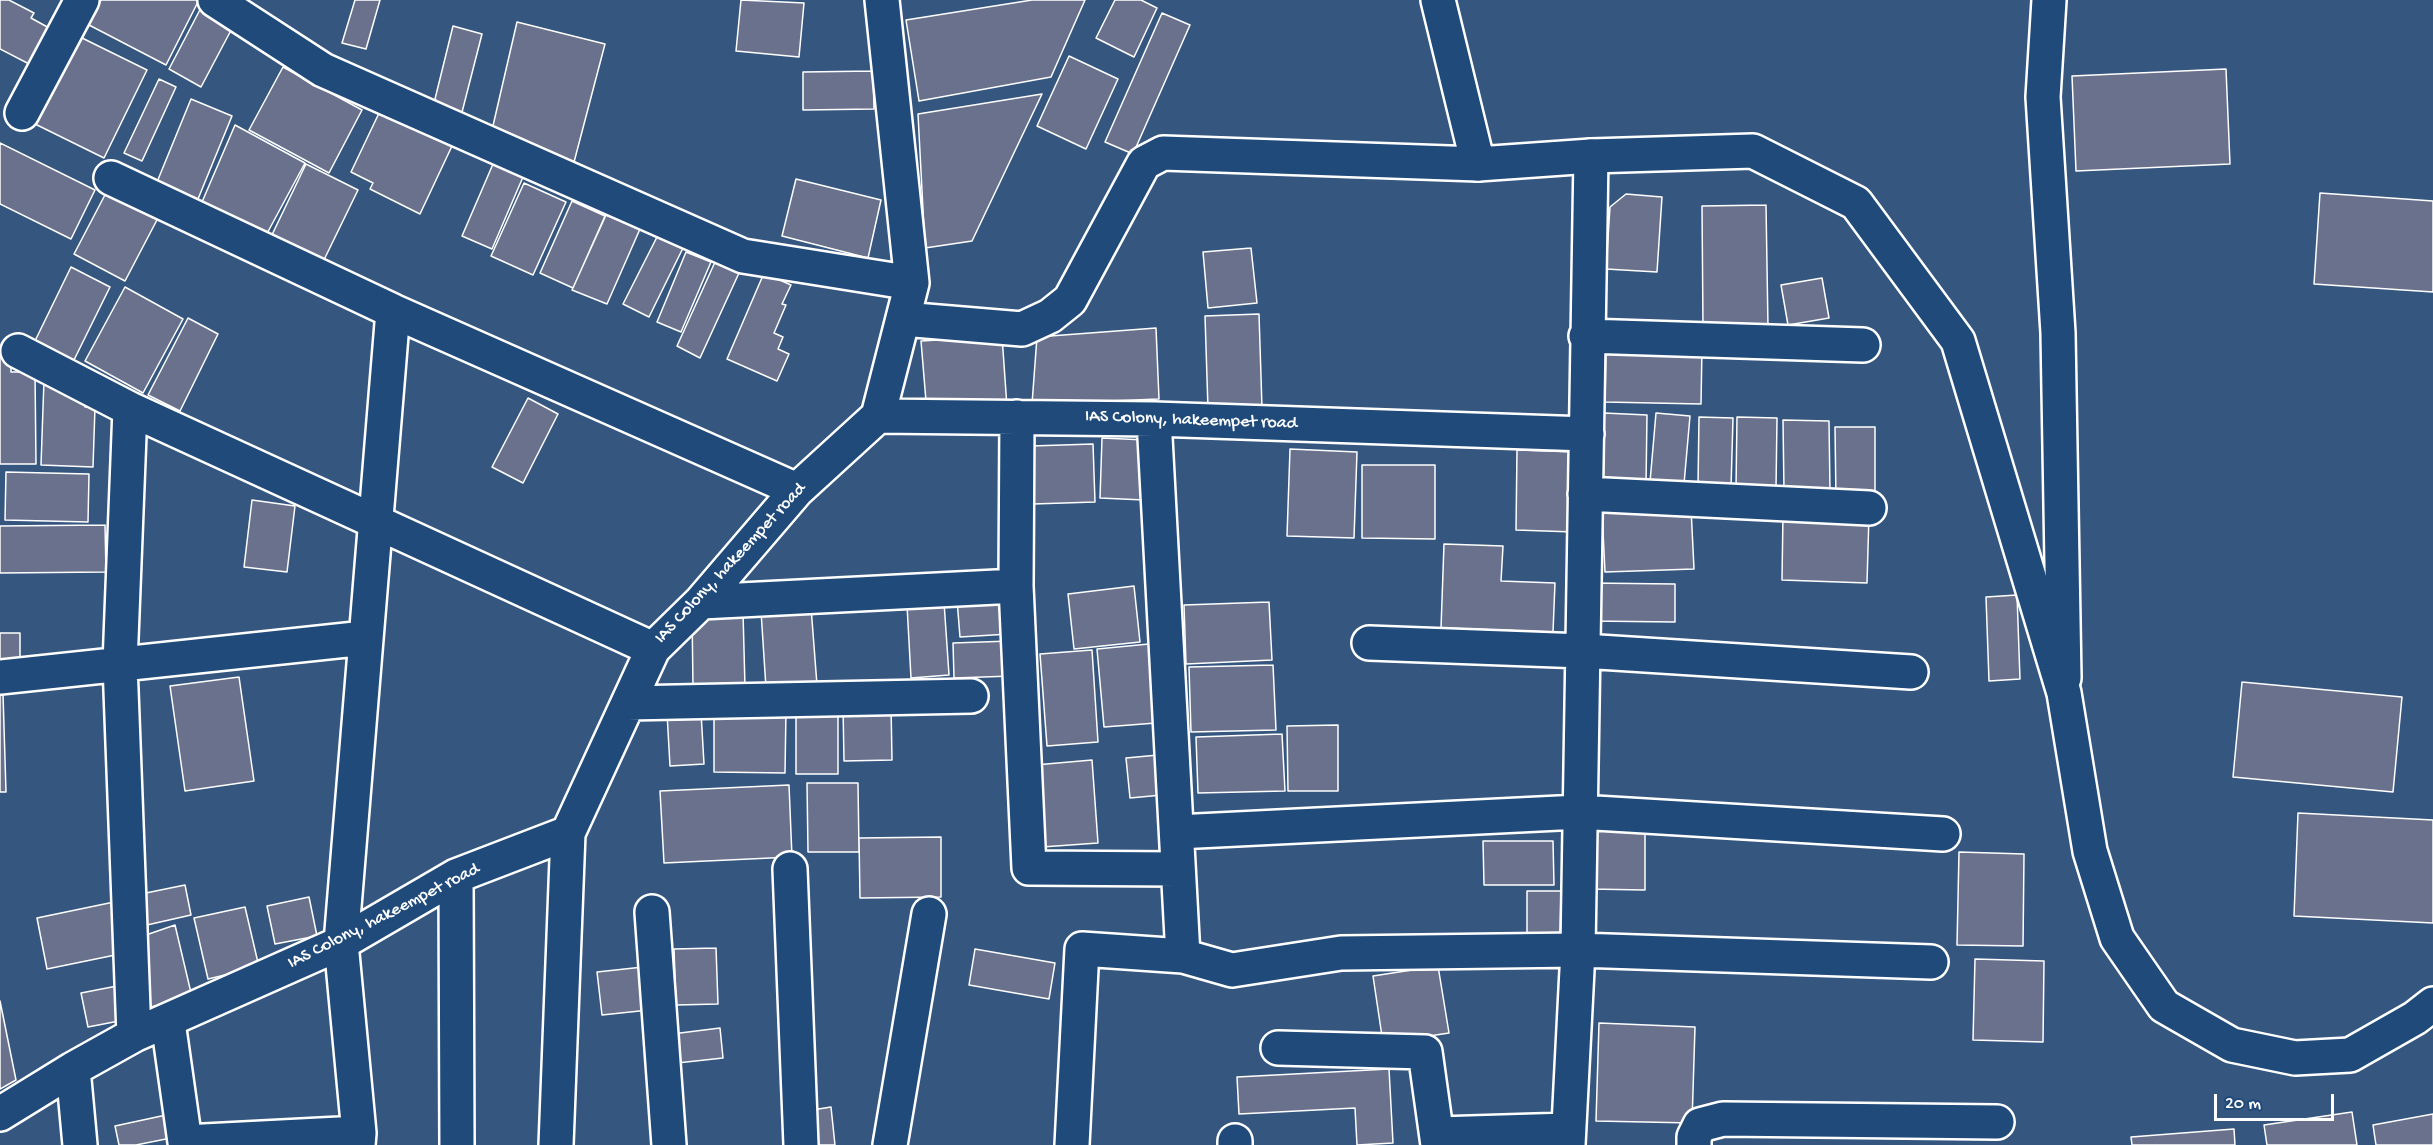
<!DOCTYPE html>
<style>
body{margin:0}
#map{position:relative;width:2433px;height:1145px;overflow:hidden;background:#35567f;font-family:"Gochi Hand",sans-serif}
canvas{display:block}
.scale{position:absolute;left:2214px;top:1094px;width:120px;height:27px;box-sizing:border-box;border:3px solid #fff;border-top:0;padding-left:8px;font-size:18px;line-height:21px;white-space:nowrap;color:#fff;-webkit-text-stroke:4px #1f4a7a;paint-order:stroke}
</style>
<div id="map">
<canvas width="2433" height="1145"></canvas>
<div class="scale">20 m</div>
</div>
<script>
const g = document.querySelector('canvas').getContext('2d');
g.lineJoin = 'round';
function fill(path, color) { g.fillStyle = color; g.fill(path, 'evenodd'); }
const toPath = rows => new Path2D(rows.map(r => 'M' + r).join(''));
function stroke(path, color, width, dash) { g.strokeStyle = color; g.lineWidth = width; g.lineCap = dash ? 'butt' : 'round'; g.setLineDash(dash || []); g.stroke(path); }
function label(font, color, halo, rows, align = 'center') {
  g.font = font + ' "Gochi Hand",sans-serif'; g.lineWidth = 6; g.setLineDash([]); g.textBaseline = 'middle'; g.strokeStyle = halo; g.fillStyle = color; for (const [text, x, y, turn = 0] of rows) {
    g.save(); g.translate(x, y); g.rotate((+turn || 0) * Math.PI / 180); g.textAlign = isNaN(turn) ? turn : align; if (halo) g.strokeText(text, 0, 0); g.fillText(text, 0, 0); g.restore();
  }
}
const building = toPath([
 [0,0,9,0,34,13,31,18,51,29,33,66,0,49,0,0],
 [101,0,199,0,166,65,89,25,101,0],
 [355,0,380,0,366,49,342,43,355,0],
 [741,0,804,3,799,57,736,51,741,0],
 [1032,0,1085,0,1051,77,919,101,906,20,1032,0],
 [1115,0,1141,0,1157,8,1134,57,1096,38,1115,0],
 [204,2,237,19,201,87,169,69,204,2],
 [1162,13,1190,25,1133,154,1105,142,1162,13],
 [517,22,605,44,573,166,492,130,517,22],
 [453,26,482,34,460,120,452,118,435,99,453,26],
 [74,34,147,70,104,158,31,122,74,34],
 [1069,56,1118,79,1086,149,1037,126,1069,56],
 [283,67,362,110,329,173,249,130,283,67],
 [2226,69,2230,164,2076,171,2072,76,2226,69],
 [873,71,874,109,803,110,803,72,873,71],
 [159,79,176,87,142,161,124,153,159,79],
 [1042,94,972,241,925,248,918,114,1042,94],
 [191,99,232,116,198,199,157,182,191,99],
 [380,111,452,146,420,214,370,189,373,183,351,172,380,111],
 [235,125,305,163,264,239,199,209,235,125],
 [0,143,95,190,71,239,0,204,0,143],
 [306,164,358,190,321,266,269,241,306,164],
 [493,164,523,177,492,249,462,236,493,164],
 [796,179,881,200,868,258,782,236,796,179],
 [524,183,566,202,533,275,491,256,524,183],
 [107,191,158,218,125,281,74,254,107,191],
 [2320,193,2433,201,2433,292,2314,284,2320,193],
 [1626,194,1662,197,1657,272,1606,269,1610,207,1626,194],
 [572,201,605,216,573,288,540,273,572,201],
 [1766,205,1768,327,1703,329,1702,206,1766,205],
 [606,215,640,229,607,304,572,290,606,215],
 [658,235,683,248,649,317,623,304,658,235],
 [1251,248,1257,303,1208,308,1203,252,1251,248],
 [686,252,711,262,681,332,657,322,686,252],
 [715,262,739,273,700,358,677,346,715,262],
 [71,267,110,287,72,364,33,345,71,267],
 [764,273,791,285,782,304,786,305,774,333,783,337,778,349,789,354,777,381,727,359,764,273],
 [1822,278,1829,318,1788,325,1781,285,1822,278],
 [125,287,183,319,143,393,85,361,125,287],
 [1259,314,1262,408,1208,409,1205,316,1259,314],
 [188,318,218,334,180,411,148,395,188,318],
 [1156,328,1159,399,1032,404,1037,337,1156,328],
 [1002,336,1007,407,927,413,921,341,1002,336],
 [1606,345,1702,347,1701,404,1605,402,1606,345],
 [0,357,11,357,11,372,35,372,36,464,0,464,0,357],
 [44,380,86,397,85,407,95,407,93,467,41,465,44,380],
 [528,398,558,414,523,483,492,467,528,398],
 [1604,413,1647,415,1646,484,1603,484,1604,413],
 [1656,413,1690,416,1684,484,1650,482,1656,413],
 [1699,417,1733,418,1731,488,1698,486,1699,417],
 [1737,417,1777,418,1776,489,1736,488,1737,417],
 [1783,420,1829,421,1830,491,1784,491,1783,420],
 [1835,427,1875,427,1875,500,1836,500,1835,427],
 [1102,438,1146,440,1144,500,1100,498,1102,438],
 [1093,444,1095,502,1033,504,1031,446,1093,444],
 [1290,449,1357,452,1354,538,1287,536,1290,449],
 [1517,450,1576,452,1574,532,1516,530,1517,450],
 [1362,465,1435,465,1435,539,1362,538,1362,465],
 [6,472,89,474,88,522,5,520,6,472],
 [252,500,295,506,287,572,244,567,252,500],
 [1691,508,1694,569,1605,572,1602,511,1691,508],
 [1783,513,1869,515,1867,583,1782,580,1783,513],
 [105,525,106,572,0,573,0,526,105,525],
 [1444,544,1503,546,1501,581,1555,583,1553,632,1441,628,1444,544],
 [1589,583,1675,584,1675,622,1589,621,1589,583],
 [1134,586,1140,642,1074,649,1068,594,1134,586],
 [2017,595,2020,679,1989,681,1986,597,2017,595],
 [1007,598,1009,634,960,637,957,600,1007,598],
 [944,602,949,675,911,678,907,605,944,602],
 [1269,602,1272,660,1186,664,1184,605,1269,602],
 [811,607,817,685,766,688,761,611,811,607],
 [743,612,745,687,693,688,692,613,743,612],
 [0,633,20,633,20,668,0,669,0,633],
 [1010,641,1012,676,954,678,953,643,1010,641],
 [1149,644,1156,723,1104,727,1097,649,1149,644],
 [1092,650,1098,742,1047,746,1040,654,1092,650],
 [1273,665,1276,730,1191,732,1189,667,1273,665],
 [239,677,254,781,185,791,170,686,239,677],
 [2242,682,2402,697,2393,792,2233,777,2242,682],
 [0,694,3,694,6,792,0,792,0,694],
 [891,705,892,760,844,761,843,707,891,705],
 [796,708,838,709,838,774,796,774,796,708],
 [714,710,786,710,785,773,714,772,714,710],
 [701,712,704,764,670,766,667,713,701,712],
 [1338,725,1338,791,1288,791,1287,726,1338,725],
 [1282,734,1285,791,1198,793,1196,737,1282,734],
 [1158,755,1162,795,1130,798,1126,758,1158,755],
 [1092,760,1098,843,1042,847,1035,765,1092,760],
 [807,783,858,783,859,852,808,852,807,783],
 [789,785,792,857,664,863,660,791,789,785],
 [2298,813,2433,820,2433,923,2294,916,2298,813],
 [1645,828,1645,890,1589,889,1589,829,1645,828],
 [941,837,941,897,860,898,859,838,941,837],
 [1483,841,1553,841,1554,885,1484,885,1483,841],
 [1959,852,2024,854,2023,946,1957,945,1959,852],
 [185,885,191,915,147,925,141,894,185,885],
 [1527,891,1561,891,1560,940,1527,939,1527,891],
 [309,897,317,936,275,944,267,906,309,897],
 [114,902,125,953,47,969,37,918,114,902],
 [245,907,259,967,208,979,194,918,245,907],
 [175,925,192,997,147,1008,146,935,175,925],
 [716,948,718,1004,676,1005,674,949,716,948],
 [975,949,1055,963,1049,999,969,985,975,949],
 [1975,959,2044,961,2043,1042,1973,1040,1975,959],
 [1438,966,1449,1033,1383,1043,1373,976,1438,966],
 [643,967,649,1010,602,1015,597,972,643,967],
 [117,986,124,1020,88,1027,81,993,117,986],
 [0,1001,16,1080,0,1089,0,1001],
 [1599,1023,1695,1027,1692,1123,1596,1121,1599,1023],
 [720,1028,723,1058,668,1064,664,1035,720,1028],
 [1389,1069,1393,1143,1357,1145,1355,1108,1239,1114,1237,1077,1389,1069],
 [831,1107,835,1145,810,1145,806,1111,831,1107],
 [2352,1112,2357,1145,2267,1145,2264,1125,2352,1112],
 [2433,1114,2433,1145,2376,1145,2373,1125,2433,1114],
 [166,1115,171,1138,136,1145,119,1145,115,1126,166,1115],
 [2234,1129,2235,1145,2132,1145,2131,1137,2234,1129]
]);
fill(building, '#69718c');
stroke(building, '#fff', 1.5);
const street = toPath([
 [215,0,323,70,743,256,912,283],
 [2049,0,2043,97,2058,333,2064,678],
 [22,113,82,0],
 [111,178,393,311,797,490],
 [903,319,1022,329,1050,316,1070,300,1144,163,1163,153,1478,164],
 [1586,336,1863,345],
 [18,351,130,409,653,649],
 [130,409,120,664,134,1035],
 [878,416,912,283,882,0],
 [1017,417,1016,586,1029,868,1177,869],
 [1154,419,1183,956],
 [1585,494,1869,508],
 [701,602,1016,586],
 [1369,643,1583,651,1911,672],
 [0,677,365,638],
 [628,703,971,696],
 [1177,832,1579,812,1943,834],
 [790,869,801,1145],
 [456,876,457,1145],
 [652,912,669,1145],
 [168,1022,185,1142,359,1133],
 [1278,1048,1425,1052,1438,1145],
 [73,1069,80,1145],
 [0,1114,73,1069,134,1035,341,943,456,876,568,833,653,649,701,602,797,490,878,416,1154,419,1587,434],
 [1438,1134,1568,1130],
 [1235,1141,1235,1145],
 [358,1145,359,1133,341,943,393,311],
 [556,1145,568,833],
 [890,1145,929,914],
 [1072,1145,1082,949,1183,956,1232,970,1341,953,1578,950,1931,962],
 [1568,1145,1578,950,1591,156],
 [1694,1145,1694,1137,1700,1125,1723,1119,1997,1122]
]);
const secondary = toPath([
 [1438,0,1478,164,1591,156,1753,151,1856,203,1958,341,2064,693,2090,851,2117,938,2164,1006,2232,1045,2295,1058,2350,1055,2415,1018,2433,1004]
]);
stroke(street, '#fff', 38);
stroke(secondary, '#fff', 38);
stroke(street, '#1f4a7a', 33);
stroke(secondary, '#1f4a7a', 33);
label('18px', '#fff', '#1f4a7a', [
 ["IAS Colony, hakeempet road",1191,421,2],
 ["IAS Colony, hakeempet road",731,564,-47],
 ["IAS Colony, hakeempet road",384,917,-27]
]);
</script>
